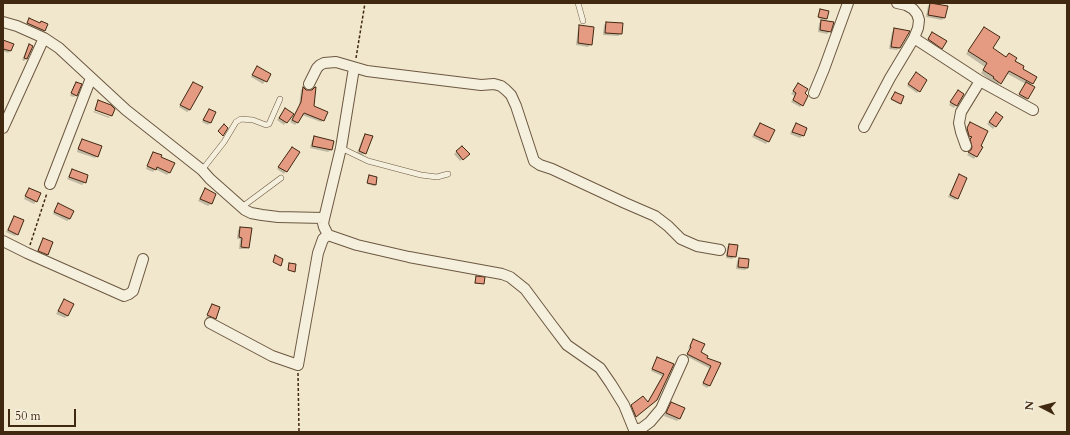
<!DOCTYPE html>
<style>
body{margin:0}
#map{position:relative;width:1070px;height:435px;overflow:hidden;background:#f0e7cc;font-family:Cardo,serif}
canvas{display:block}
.frame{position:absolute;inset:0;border:4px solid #412811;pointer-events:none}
.north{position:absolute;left:1022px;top:387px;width:40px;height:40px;-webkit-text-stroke:3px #f5efde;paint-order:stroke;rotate:276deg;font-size:11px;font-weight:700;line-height:16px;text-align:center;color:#412811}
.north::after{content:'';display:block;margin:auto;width:14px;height:18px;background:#412811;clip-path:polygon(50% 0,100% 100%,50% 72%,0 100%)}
.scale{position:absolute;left:8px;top:409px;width:68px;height:18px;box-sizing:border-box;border:2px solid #412811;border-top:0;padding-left:5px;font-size:12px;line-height:14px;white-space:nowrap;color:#412811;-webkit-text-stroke:3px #f5efde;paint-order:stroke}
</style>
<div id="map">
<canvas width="1070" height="435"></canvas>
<div class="frame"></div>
<div class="north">N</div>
<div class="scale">50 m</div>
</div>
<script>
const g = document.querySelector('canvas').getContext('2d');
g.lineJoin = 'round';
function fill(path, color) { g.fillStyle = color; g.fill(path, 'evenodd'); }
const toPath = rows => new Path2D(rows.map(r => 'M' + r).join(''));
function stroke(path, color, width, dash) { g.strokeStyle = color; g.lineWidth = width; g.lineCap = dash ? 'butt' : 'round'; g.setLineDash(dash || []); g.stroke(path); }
fill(toPath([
 [931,3,944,18,942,20,926,17,928,6],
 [820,11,828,12,825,20,818,18],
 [29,19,40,23,46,25,44,31,43,32,26,24],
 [822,21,830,31,827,34,818,32,819,23],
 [606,23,622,24,621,34,618,36,603,35,604,25],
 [580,27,591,44,588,47,576,45,578,29],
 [984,28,992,49,1006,58,1014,61,1032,83,1030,85,1034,87,1025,101,1018,97,1026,84,1006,73,997,86,981,73,985,67,966,54],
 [894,30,900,47,897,50,889,49,892,32],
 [932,34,942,48,939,50,926,42],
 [3,41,12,44,10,51,8,53,3,51],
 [29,46,26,59,24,61,22,60,27,48],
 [257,67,270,74,263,84,251,77],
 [914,75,919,91,917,93,907,86],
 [76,83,76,95,74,97,70,96,74,85],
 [193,83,190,110,187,112,179,107,191,85],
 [798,84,803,94,802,105,800,107,791,102,795,96,791,94],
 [303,88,313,107,323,120,321,122,302,115,295,125,290,122,299,106,301,90],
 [894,94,900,103,899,104,891,100],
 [956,94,963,95,954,108,949,105],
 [209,110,215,113,210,123,208,125,202,122,207,112],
 [94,111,110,117,109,118,93,112],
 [283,112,292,114,284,125,277,120],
 [994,116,995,126,993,129,987,124],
 [970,123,980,146,982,147,974,159,967,155,971,150,969,142,970,140,967,138,965,131],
 [760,124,768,141,766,144,752,137,758,126],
 [796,124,806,128,803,136,800,138,790,134,794,126],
 [365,135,365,153,363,155,357,153,363,137],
 [314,137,333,141,331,150,328,152,310,148,312,140],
 [83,140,97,156,95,158,77,152,80,142],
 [462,147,468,154,460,161,454,154],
 [290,150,299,153,284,174,277,169],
 [154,153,160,157,169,173,167,175,155,169,153,172,146,169,151,155],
 [72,170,85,182,82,185,67,179,70,173],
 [369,176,375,185,374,186,367,184],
 [959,176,958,198,955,200,948,197,957,178],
 [30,189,36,201,34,204,24,199,27,191],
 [205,189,215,194,211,204,208,206,198,201,203,192],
 [58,204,70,219,67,221,53,214,56,207],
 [14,217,17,234,15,236,6,232,12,219],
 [240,228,248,247,246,249,239,249,240,239,237,239,238,230],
 [43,239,52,243,47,255,45,257,36,253,41,242],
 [730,245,735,256,732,259,726,258,727,247],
 [739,259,747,268,745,270,736,269,737,261],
 [476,277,484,278,482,284,474,284],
 [62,303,73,305,67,316,65,318,56,314],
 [212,305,215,318,212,320,206,318,210,308],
 [693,340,700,353,705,359,720,363,709,386,707,388,702,385,709,368,686,356,690,349,688,348],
 [657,359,673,365,654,403,633,418,629,408,632,406,647,403,662,376,651,371,655,361],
 [671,404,679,419,677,421,664,416,669,406]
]), '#0003');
const building = toPath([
 [930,3,948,6,945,18,928,15,930,3],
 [820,9,829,11,827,19,818,17,820,9],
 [29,18,40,23,41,21,48,24,45,31,27,23,29,18],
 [821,20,834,22,831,32,820,30,821,20],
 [606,22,623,23,622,34,605,33,606,22],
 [579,25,594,27,592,45,578,43,579,25],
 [984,27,1000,37,993,48,1006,57,1009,53,1017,58,1015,61,1024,66,1023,69,1037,77,1033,84,1009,71,1001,84,993,78,994,77,983,70,987,63,968,51,984,27],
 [894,28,910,31,900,48,891,47,894,28],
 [932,32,947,41,942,49,928,39,932,32],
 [3,40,14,44,11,51,3,49,3,40],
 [29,44,33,46,27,59,24,58,29,44],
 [257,66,271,74,267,82,252,75,257,66],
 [916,72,927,80,920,92,908,84,916,72],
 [76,82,82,84,77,96,71,93,76,82],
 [193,82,203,87,190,110,180,105,193,82],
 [1026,82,1035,87,1028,99,1019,94,1026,82],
 [798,83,808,89,805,93,808,96,803,106,793,100,796,93,793,91,798,83],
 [303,87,306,90,312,90,315,87,316,87,314,106,328,112,324,121,304,113,298,123,292,120,301,102,303,87],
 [958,90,964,94,957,106,950,102,958,90],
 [895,92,904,96,901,104,891,99,895,92],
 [98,100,111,105,115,109,112,116,95,110,98,100],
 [285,108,294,114,287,123,279,118,285,108],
 [209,109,216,112,211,123,203,120,209,109],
 [996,112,1003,117,996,127,989,122,996,112],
 [970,122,988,131,981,146,983,147,977,157,968,152,971,150,972,147,970,139,972,137,969,136,967,128,970,122],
 [760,123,775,130,769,142,754,135,760,123],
 [796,123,807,128,804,136,792,132,796,123],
 [224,124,228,128,223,136,218,131,224,124],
 [365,134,373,136,366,154,359,151,365,134],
 [314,136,334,141,332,150,312,146,314,136],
 [82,139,102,146,98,157,78,149,82,139],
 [462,146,470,154,463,160,456,151,462,146],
 [292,147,300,152,287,172,278,167,292,147],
 [153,152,162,155,161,157,175,163,170,173,157,167,156,170,147,166,153,152],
 [72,169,88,175,86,183,69,177,72,169],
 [959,174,967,178,958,199,950,195,959,174],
 [369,175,377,177,376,185,367,183,369,175],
 [29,188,41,193,37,202,25,196,29,188],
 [205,188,216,194,212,204,200,199,205,188],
 [58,203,74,211,70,219,54,212,58,203],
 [14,216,24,220,18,235,8,230,14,216],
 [240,227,252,228,249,248,241,247,242,238,239,237,240,227],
 [43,238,53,242,48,255,38,251,43,238],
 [729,244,738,245,736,257,727,256,729,244],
 [275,255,283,259,281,266,273,262,275,255],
 [739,258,749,259,748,268,738,267,739,258],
 [289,263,296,264,295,272,288,270,289,263],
 [476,276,485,277,484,284,475,283,476,276],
 [64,299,74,304,68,316,58,311,64,299],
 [212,304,220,307,216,319,207,315,212,304],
 [693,339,705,344,701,352,708,356,707,358,721,363,710,386,703,383,711,366,687,354,691,347,690,346,693,339],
 [657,357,674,364,657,400,636,417,631,405,643,396,648,402,664,374,652,369,657,357],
 [671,402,685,408,680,419,666,413,671,402]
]);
fill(building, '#e59a82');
stroke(building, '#412811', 1);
const service = toPath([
 [578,3,583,21],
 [341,148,368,161,421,175,437,177,448,174],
 [202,170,224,142,236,122,241,119,253,120,266,125,269,124,280,99],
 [242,207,281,178]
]);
const minor = toPath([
 [3,22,17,26,44,38,59,48,126,110,202,170,210,179,245,210,251,213,262,215,278,217,324,218],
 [914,38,980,81,1033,110],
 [354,68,341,148,323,223,324,227,328,235,357,245,409,257,502,274,510,277,525,289,551,324,567,345,600,368,611,384,624,405,635,432],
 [309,84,317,68,320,65,324,63,336,62,367,71,481,85,494,84,501,86,506,90,511,95,516,106,534,161,540,165,552,169,625,203,655,216,668,226,681,239,697,246,720,250],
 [814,93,824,69,848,3],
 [864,127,890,78,914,38,918,28,919,20,917,14,913,9,906,5,897,3],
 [3,128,44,38],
 [966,146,961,132,959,123,961,112,980,81],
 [50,184,91,78],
 [3,241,27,253,124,296,129,294,133,291,143,259],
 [210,323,272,356,298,365,318,253,323,239,328,235],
 [634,430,642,428,650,422,661,409,683,360]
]);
stroke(service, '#6d5840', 6);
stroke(minor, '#6d5840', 12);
stroke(toPath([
 [356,58,365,3],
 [30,245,47,193],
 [298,373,299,432]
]), '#412811', 1.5, [3, 2]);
stroke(service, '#f5efde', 5);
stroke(minor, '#f5efde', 10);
</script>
